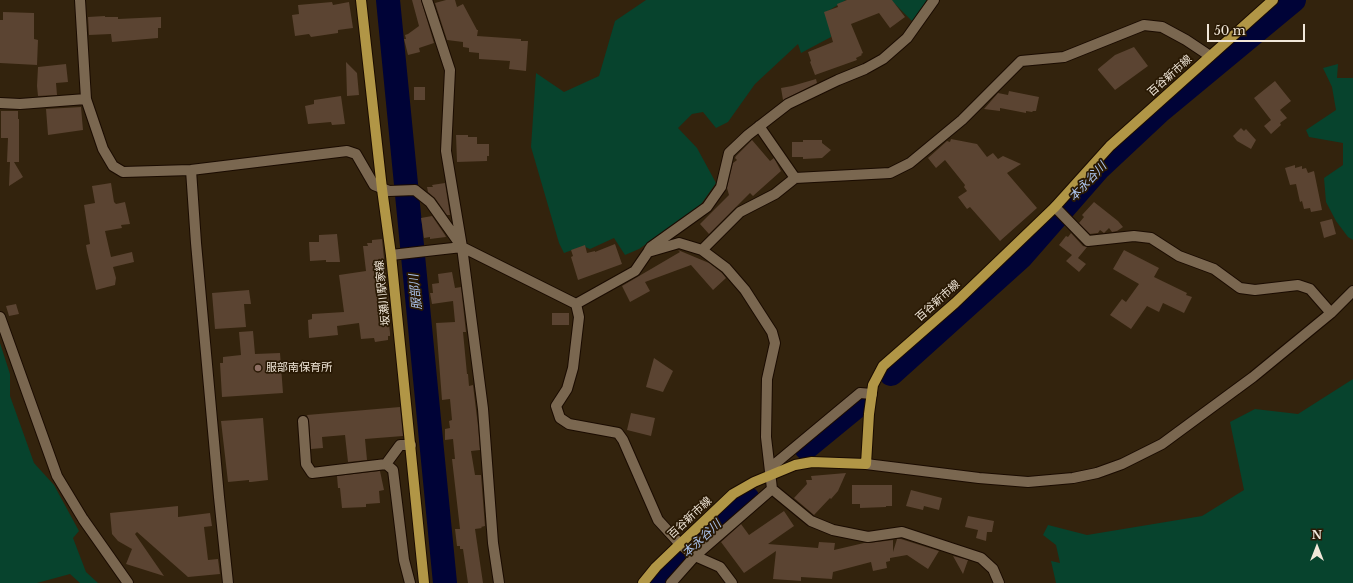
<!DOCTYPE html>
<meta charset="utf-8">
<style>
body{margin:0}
#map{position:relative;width:1353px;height:583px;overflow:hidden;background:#33230d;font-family:"Libre Baskerville",serif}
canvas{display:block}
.north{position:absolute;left:1297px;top:527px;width:40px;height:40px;-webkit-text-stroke:3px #291904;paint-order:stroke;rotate:0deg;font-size:11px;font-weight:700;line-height:16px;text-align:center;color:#f1e7d9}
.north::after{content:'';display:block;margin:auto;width:14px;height:18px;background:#f1e7d9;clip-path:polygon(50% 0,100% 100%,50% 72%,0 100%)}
.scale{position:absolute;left:1207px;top:24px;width:98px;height:18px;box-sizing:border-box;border:2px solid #f1e7d9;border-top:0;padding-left:5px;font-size:12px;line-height:14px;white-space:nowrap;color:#f1e7d9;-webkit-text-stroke:3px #291904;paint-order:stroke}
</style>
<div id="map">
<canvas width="1353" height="583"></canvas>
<div class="north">N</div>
<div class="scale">50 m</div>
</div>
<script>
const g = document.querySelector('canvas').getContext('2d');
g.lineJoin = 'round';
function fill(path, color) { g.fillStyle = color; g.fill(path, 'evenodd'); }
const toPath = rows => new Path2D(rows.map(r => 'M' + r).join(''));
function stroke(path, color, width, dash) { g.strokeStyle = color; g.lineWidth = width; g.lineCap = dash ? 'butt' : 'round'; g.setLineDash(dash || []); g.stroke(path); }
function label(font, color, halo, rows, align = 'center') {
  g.font = font + ' "Libre Baskerville","Noto Sans JP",serif'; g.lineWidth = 3.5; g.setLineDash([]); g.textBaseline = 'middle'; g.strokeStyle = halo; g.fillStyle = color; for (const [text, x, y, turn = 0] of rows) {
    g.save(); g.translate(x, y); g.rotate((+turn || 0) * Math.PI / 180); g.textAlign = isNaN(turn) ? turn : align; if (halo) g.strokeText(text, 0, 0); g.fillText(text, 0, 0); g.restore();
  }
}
fill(toPath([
 [646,0,846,0,828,11,831,37,801,53,798,44,755,84,728,122,716,128,703,112,692,114,678,128,697,148,716,183,699,207,639,249,625,255,614,238,590,249,583,246,564,253,559,243,531,147,536,73,564,92,599,76,615,21],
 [891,0,927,0,913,22],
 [1338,64,1337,78,1353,78,1353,240,1348,237,1336,221,1326,202,1324,178,1343,165,1343,143,1309,137,1306,130,1336,110,1332,87,1323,68],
 [0,343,10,374,10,396,34,463,54,485,79,531,73,538,86,572,98,583,80,583,70,574,37,583,0,583],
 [1353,379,1353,583,1056,583,1051,561,1060,563,1056,545,1043,535,1048,525,1087,535,1202,516,1244,490,1230,422,1255,409,1298,414]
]), '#07432d');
stroke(toPath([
 [388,0,445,583],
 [891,374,1021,257,1098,169,1160,111,1294,0],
 [806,448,856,407],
 [660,583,696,542,748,499]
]), '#000337', 24);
fill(toPath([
 [412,0,421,0,434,43,419,48,420,52,408,55,404,39,406,39,405,35,408,34,419,26],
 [446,0,455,0,457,7,463,4,477,30,478,30,477,36,521,39,521,41,528,41,526,71,509,69,510,61,479,59,479,53,469,52,469,48,463,47,463,42,447,40,435,3],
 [847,0,892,0,905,17,890,28,879,13,851,24,863,53,861,54,862,55,856,58,857,60,815,75,810,62,811,61,808,52,833,42,824,12,838,7,837,4],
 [332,2,333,5,349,2,353,28,338,30,338,33,311,37,309,34,295,36,292,15,299,14,298,5],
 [3,12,34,13,34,39,38,40,37,65,0,63,0,20,3,20],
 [105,16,105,17,118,17,118,19,161,17,161,28,158,28,158,38,112,42,111,34,89,35,88,17],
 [1134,47,1148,66,1115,90,1098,70,1098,69,1115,55],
 [346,62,357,73,359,95,347,96],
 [66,64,68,82,56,83,57,95,38,96,37,86,38,67],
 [816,79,817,83,783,100,781,88,792,86],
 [1275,81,1291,101,1280,110,1287,118,1280,123,1281,125,1271,134,1264,126,1271,120,1254,98],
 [414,87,425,87,425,100,414,100],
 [1009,91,1039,97,1036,111,1033,111,1032,112,1026,111,1026,113,1000,108,1000,111,984,109,998,93,1008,95],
 [341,96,345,124,332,125,331,122,308,124,305,106,314,104,314,100],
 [81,107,83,130,48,135,46,109],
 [1,111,18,111,18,119,19,119,19,162,14,162,23,177,9,186,10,162,7,162,8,138,1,138],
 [1241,128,1244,131,1246,129,1256,140,1251,149,1237,141,1233,136],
 [456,135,468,135,468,137,477,137,477,144,489,144,489,156,487,156,487,161,457,162],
 [951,139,977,144,987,157,993,153,998,159,1003,156,1021,164,1007,173,1037,208,1000,241,970,207,967,209,958,197,967,191,964,187,965,185,945,160,936,168,928,158,947,141,950,142],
 [752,140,770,161,774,158,781,171,753,196,750,193,709,234,700,224,729,195,727,188,733,163,737,160,735,158,736,156],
 [803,140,822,140,822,143,831,150,822,158,803,159,803,157,792,157,792,142,803,142],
 [1295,165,1295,168,1302,166,1302,169,1306,168,1308,173,1314,171,1322,210,1311,212,1310,208,1304,209,1302,201,1300,202,1296,184,1290,185,1285,168],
 [111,183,114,202,116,204,125,202,130,224,121,225,122,228,105,231,111,257,132,252,134,262,113,267,116,278,115,285,96,290,87,251,86,245,90,244,84,205,95,203,92,186],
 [445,183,450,215,447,215,435,198,428,192,427,187,433,187,432,185],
 [1094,202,1118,221,1123,227,1117,231,1112,232,1109,228,1104,233,1100,230,1098,233,1090,234,1079,223,1084,217,1082,215],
 [432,216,445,235,446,237,430,239,430,237,424,238,421,218],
 [1332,219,1336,234,1324,238,1320,222],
 [1071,233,1083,246,1087,247,1078,258,1086,264,1079,272,1066,261,1072,255,1059,245,1066,236,1068,237],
 [337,234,340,262,326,262,326,260,310,261,309,242,319,242,319,235],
 [382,239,389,305,387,305,390,333,390,336,388,336,388,340,375,342,374,338,361,339,359,323,337,326,338,335,309,338,308,320,312,319,312,314,344,312,339,275,366,271,363,246,368,246,367,243,372,243,372,240],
 [615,244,622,264,578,280,571,257,573,256,571,250,585,245,587,253,595,251,595,252],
 [678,250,709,263,722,273,726,278,713,290,691,265,645,282,650,291,630,302,622,286,680,252],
 [1124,250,1159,268,1154,277,1187,293,1186,295,1192,297,1184,313,1163,303,1159,312,1147,306,1131,329,1110,315,1122,299,1126,302,1139,284,1113,269],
 [452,272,455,288,461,287,466,332,463,332,467,374,468,374,469,386,473,385,478,426,480,450,471,451,475,475,481,475,485,526,481,527,482,528,475,529,483,583,468,583,463,549,460,549,460,546,457,546,455,529,460,529,452,459,455,459,453,439,445,440,445,429,450,428,449,421,452,420,450,399,442,400,436,323,455,322,453,301,432,304,430,293,433,293,432,284,439,283,438,274],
 [249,290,251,304,244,304,246,327,215,329,212,293],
 [16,304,19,314,9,316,6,306],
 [552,313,569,313,569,325,552,325],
 [253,331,255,354,280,353,283,393,222,397,220,363,223,363,223,357,241,355,239,332],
 [654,358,673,371,663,392,646,387],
 [400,407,403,436,365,439,367,460,348,462,345,435,322,437,323,448,311,449,309,421,307,415],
 [631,413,655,418,651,436,627,430],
 [263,418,268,480,251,482,249,482,249,480,228,482,221,421],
 [380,471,384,490,379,491,380,503,366,504,366,507,342,508,340,488,338,488,337,476],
 [846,473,838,491,831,499,830,498,814,515,794,498,807,484,806,480,812,480,811,476],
 [852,485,892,485,892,506,886,506,886,507,860,508,860,504,852,504],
 [911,490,942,498,939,510,924,506,923,510,906,506],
 [178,506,178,517,210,513,212,526,204,527,208,560,218,559,220,574,188,577,137,532,135,534,164,576,126,564,132,549,118,541,112,534,110,513],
 [784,511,794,526,768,544,818,548,819,542,835,543,834,550,864,543,869,543,893,540,893,552,897,539,901,539,939,551,928,569,907,555,890,558,890,561,886,562,887,568,873,571,871,562,833,572,832,579,801,577,801,581,773,579,776,551,744,573,721,542,741,524,749,535],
 [968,516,994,521,992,532,987,532,986,541,976,538,978,530,965,527],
 [953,556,968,560,963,574]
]), '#5b4432');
const minor = toPath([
 [80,0,86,99,103,149,113,166,123,172,191,170,347,151,356,154,374,185,389,191,415,190,430,202,462,247,576,304,579,317,573,368,567,389,556,406,560,418,569,424,618,433,623,440,658,520,680,544,695,556,720,567,732,583],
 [427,0,450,70,446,151,462,247,483,409,493,543,499,583],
 [0,103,20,104,86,99],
 [759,126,795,178],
 [191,170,196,243,219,497,228,583],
 [1055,207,1088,241,1134,236,1151,238,1179,256,1214,269,1240,288,1255,290,1298,285,1310,289,1331,313],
 [649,250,651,247,707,207,721,187,729,153,748,135,788,104,838,80,865,69,883,59,907,38,934,0],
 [702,250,740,212,775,194,795,178,890,173,910,163,962,120,1021,61,1064,57,1144,25,1162,27,1186,40,1210,56],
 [391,255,462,247],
 [576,304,635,271,648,252,679,243,702,250,726,268,745,290,772,332,775,343,767,379,766,437,772,489,811,521,833,530,868,537,902,532,981,558,993,569,999,583],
 [0,317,57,476,83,519,128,583],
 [303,421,306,464,312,473,386,464,393,470,404,560,410,583],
 [386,464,400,445,411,445],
 [866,464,979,478,1028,482,1073,478,1097,473,1122,464,1162,444,1253,377,1331,313,1353,291],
 [770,468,860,393,872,394],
 [671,583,695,556,772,489]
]);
const major = toPath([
 [361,0,382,189,391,255,424,583],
 [643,583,656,567,680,544,733,494,754,482,795,465,812,462,866,464,869,414,873,385,883,366,955,303,1055,207,1110,146,1273,0]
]);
stroke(minor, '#1a0b00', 12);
stroke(major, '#1a0b00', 12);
stroke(minor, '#7a6750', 10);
stroke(major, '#b19646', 10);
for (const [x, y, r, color] of [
 [258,368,4,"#8d6e63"]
]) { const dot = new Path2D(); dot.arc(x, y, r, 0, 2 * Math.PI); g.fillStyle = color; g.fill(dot); stroke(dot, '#291904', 1.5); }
label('11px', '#f1e7d9', '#291904', [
 ["百谷新市線",1170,76,-42],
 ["坂瀬川駅家線",383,293,-96],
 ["百谷新市線",938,301,-42],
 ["百谷新市線",690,518,-43]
]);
label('11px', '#f1e7d9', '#291904', [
 ["服部南保育所",266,368]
], 'left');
label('italic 12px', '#abc3ec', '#291904', [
 ["本永谷川",1088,182,-47],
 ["服部川",416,292,-96],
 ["本永谷川",702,539,-43]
]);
</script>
